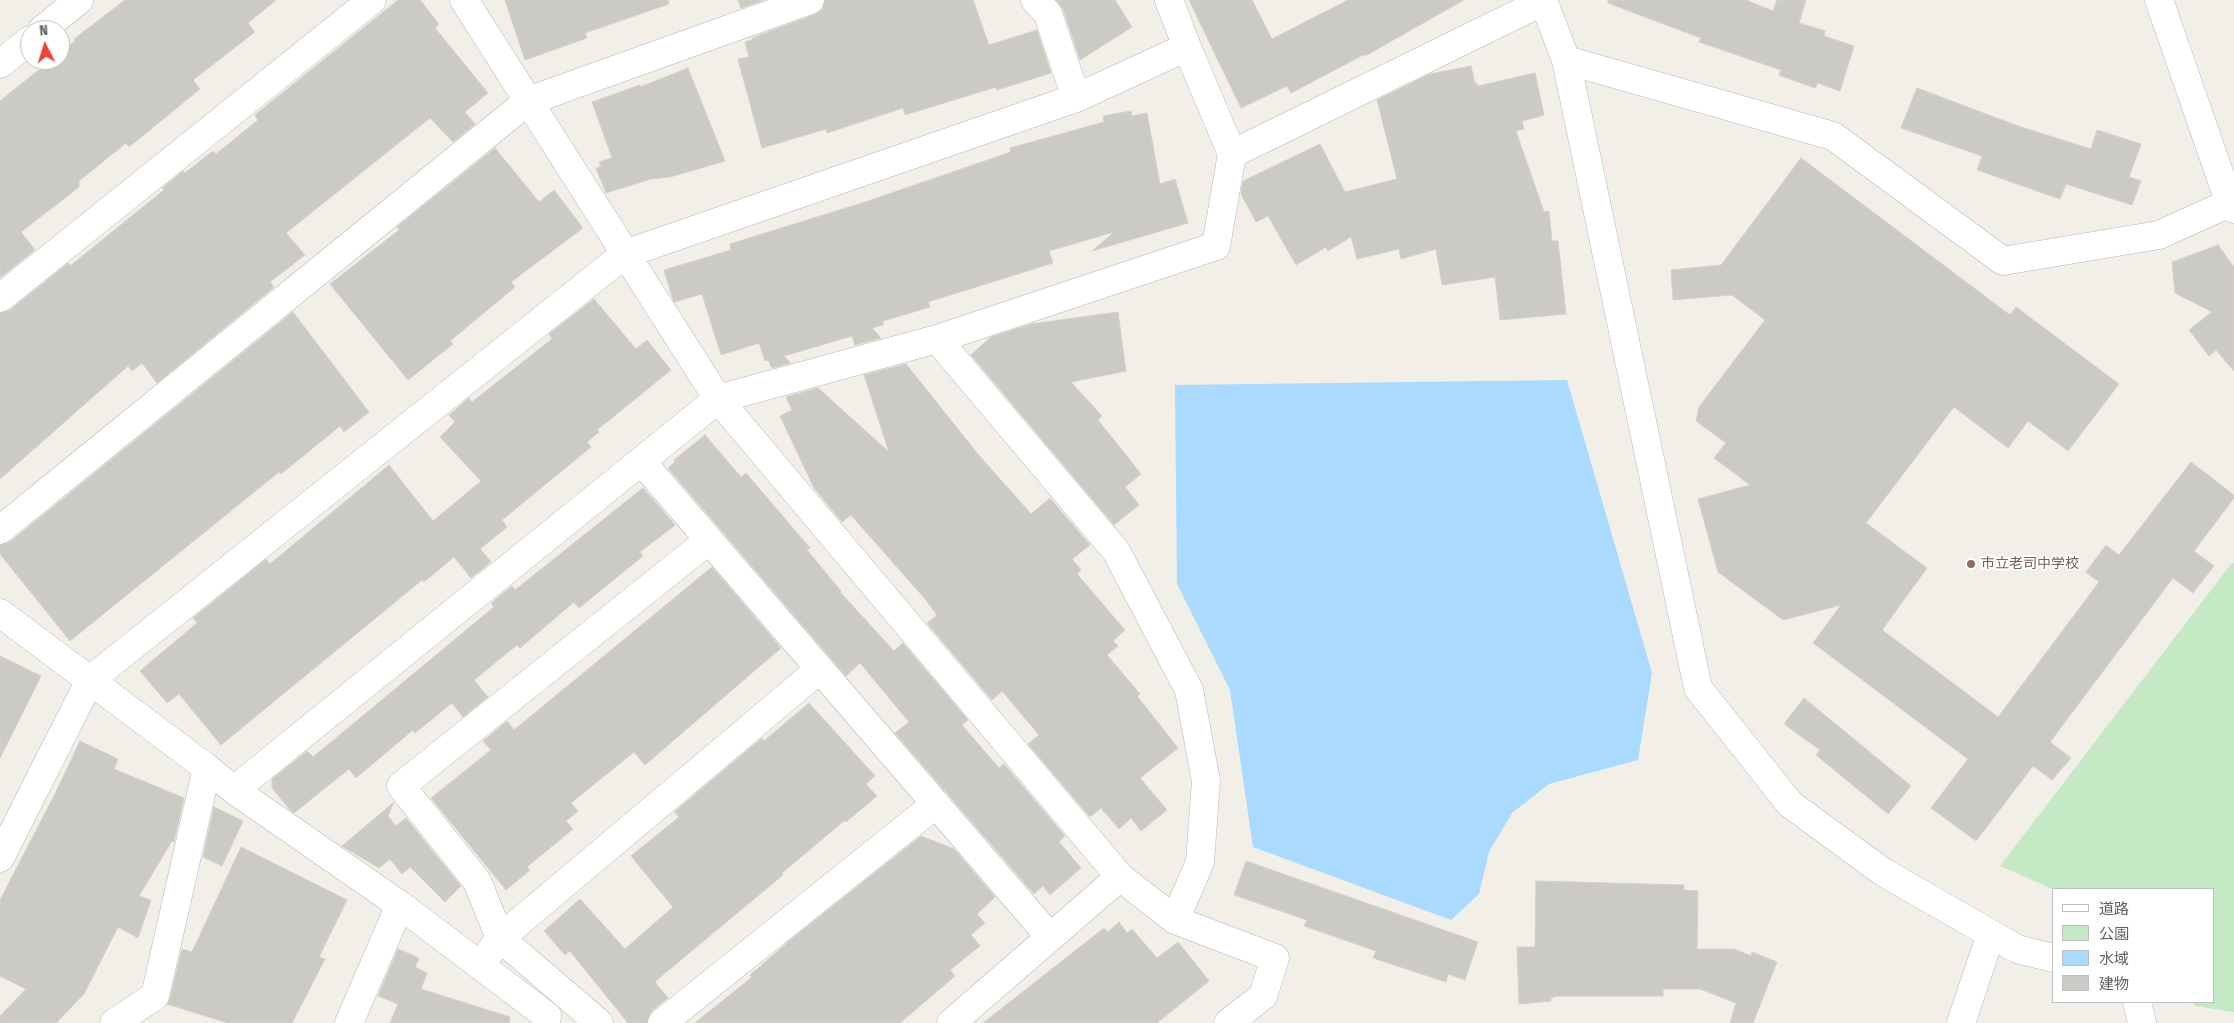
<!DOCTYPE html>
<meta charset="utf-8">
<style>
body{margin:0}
#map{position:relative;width:2234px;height:1023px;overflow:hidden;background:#f1efe8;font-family:"Fira Sans Condensed","Noto Sans JP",sans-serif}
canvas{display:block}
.legend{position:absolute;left:2052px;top:888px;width:162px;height:115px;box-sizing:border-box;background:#fff;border:1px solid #bfc1c3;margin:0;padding:6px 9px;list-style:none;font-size:15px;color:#5f6368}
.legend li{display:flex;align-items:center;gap:10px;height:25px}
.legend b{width:25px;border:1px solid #bfc1c3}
.north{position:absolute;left:20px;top:20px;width:50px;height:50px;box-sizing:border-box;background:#fff;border:1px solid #bfc1c3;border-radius:50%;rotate:355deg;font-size:14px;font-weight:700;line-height:20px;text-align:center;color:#5f6368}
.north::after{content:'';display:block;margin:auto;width:18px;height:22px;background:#ea4335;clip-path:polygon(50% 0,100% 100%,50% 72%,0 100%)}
</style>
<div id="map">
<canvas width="2234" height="1023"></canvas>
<ul class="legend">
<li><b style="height:6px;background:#fff"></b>道路</li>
<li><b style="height:14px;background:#c5e8c5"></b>公園</li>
<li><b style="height:14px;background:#aadaff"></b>水域</li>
<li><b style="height:14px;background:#cccac5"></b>建物</li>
</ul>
<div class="north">N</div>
</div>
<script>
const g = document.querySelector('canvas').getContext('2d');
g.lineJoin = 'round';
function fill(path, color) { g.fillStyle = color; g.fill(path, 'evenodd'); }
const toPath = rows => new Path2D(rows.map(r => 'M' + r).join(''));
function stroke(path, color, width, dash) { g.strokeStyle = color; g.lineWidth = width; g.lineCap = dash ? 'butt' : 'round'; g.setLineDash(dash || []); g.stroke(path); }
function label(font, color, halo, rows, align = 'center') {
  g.font = font + ' "Fira Sans Condensed","Noto Sans JP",sans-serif'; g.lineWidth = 4; g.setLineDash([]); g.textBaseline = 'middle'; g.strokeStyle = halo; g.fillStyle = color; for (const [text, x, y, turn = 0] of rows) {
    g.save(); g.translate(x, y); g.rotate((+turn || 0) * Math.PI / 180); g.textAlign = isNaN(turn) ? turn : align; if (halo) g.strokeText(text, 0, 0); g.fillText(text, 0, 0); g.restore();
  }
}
fill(toPath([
 [2234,563,2234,1012,2195,1006,2193,1002,2213,1002,2213,889,2053,889,2000,866,2231,564]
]), '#c5e8c5');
fill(toPath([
 [1567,380,1652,673,1638,760,1549,784,1512,813,1489,852,1479,894,1451,920,1253,847,1230,690,1177,584,1175,385]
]), '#aadaff');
const building = toPath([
 [125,0,276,0,248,23,255,32,193,80,200,89,129,147,126,143,79,181,79,187,21,232,35,250,0,278,0,101,51,60,60,60,60,53,75,41,74,39,125,0],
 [398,0,420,0,439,24,435,28,488,93,465,112,475,124,453,142,430,118,286,233,305,255,270,282,274,287,157,383,142,363,132,371,128,366,0,479,0,313,10,310,68,263,70,266,164,190,162,188,183,171,185,173,213,151,216,154,258,120,255,115,398,0],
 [505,0,668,0,669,4,585,33,587,38,525,60,505,0],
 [738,0,764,0,741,8,738,0],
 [825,0,973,0,989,45,1037,30,1051,73,997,90,996,87,905,115,903,108,827,133,826,129,762,148,738,59,749,57,745,42,752,40,752,38,816,14,822,10,825,0],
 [1056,0,1115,0,1132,27,1080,60,1063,9,1056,0],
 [1189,0,1252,0,1272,39,1348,0,1464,0,1365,56,1365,54,1291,93,1287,86,1241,108,1189,0],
 [1608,0,1746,0,1773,11,1777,0,1806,0,1799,23,1825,31,1824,36,1854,46,1840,91,1818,83,1815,88,1779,75,1781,70,1699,42,1701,38,1608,3,1608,0],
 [1471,66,1475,84,1477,83,1478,86,1535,73,1544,115,1522,121,1524,129,1516,131,1544,212,1549,211,1552,241,1558,241,1566,314,1500,320,1495,277,1442,285,1436,249,1401,259,1399,249,1357,259,1351,237,1328,251,1326,247,1296,265,1268,216,1256,222,1241,194,1243,181,1320,144,1345,192,1397,179,1377,100,1430,74,1471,66],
 [688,68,725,161,670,177,651,179,606,193,596,168,601,167,599,162,612,158,592,102,640,85,640,87,688,68],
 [1917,88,2018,126,2091,149,2097,130,2141,144,2129,177,2141,181,2132,205,2066,184,2060,199,1977,170,1982,156,1901,128,1917,88],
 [1131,111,1132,116,1147,113,1160,184,1175,179,1188,223,1092,251,1114,232,1049,251,1053,263,928,302,930,307,883,321,883,325,872,328,881,338,855,345,852,336,784,356,791,363,772,368,768,360,765,361,759,343,721,355,702,294,674,302,672,297,664,270,731,250,730,244,865,202,1011,152,1010,148,1104,122,1103,116,1131,111],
 [495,148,539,202,554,190,583,228,511,282,515,287,450,341,453,344,408,380,330,284,399,230,397,227,495,148],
 [1801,158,2010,315,2016,307,2119,384,2068,451,2028,421,2008,448,1954,407,1866,523,1927,568,1882,630,1998,717,2099,582,2086,572,2106,545,2119,555,2191,462,2234,495,2234,498,2194,551,2214,566,2193,593,2173,578,2050,742,2071,758,2052,780,2033,766,1976,841,1931,808,1968,759,1813,643,1841,605,1783,620,1718,572,1698,499,1750,485,1714,458,1726,443,1696,421,1699,407,1765,320,1732,295,1673,300,1671,270,1721,265,1801,158],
 [2218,245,2234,267,2234,371,2216,350,2209,356,2189,330,2212,312,2175,293,2172,262,2218,245],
 [594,299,636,349,647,340,671,370,597,430,599,432,587,442,591,447,502,520,507,527,480,549,491,562,471,578,454,557,424,582,422,580,221,745,179,694,167,703,140,671,197,623,193,618,266,559,270,564,389,465,433,521,481,481,440,437,455,422,449,415,469,398,472,402,552,339,549,334,594,299],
 [293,312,369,412,344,432,340,426,281,474,279,472,70,641,0,554,0,545,10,542,293,312],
 [1118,312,1126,371,1071,382,1102,416,1098,420,1141,474,1125,487,1139,505,1114,525,971,355,991,337,1031,324,1118,312],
 [906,364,977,453,1031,514,1050,498,1090,545,1072,559,1081,570,1077,574,1125,630,1113,641,1118,646,1107,655,1140,694,1137,696,1178,748,1140,778,1167,810,1141,831,1131,818,1119,829,1101,808,1090,817,1028,744,1039,735,1002,691,992,700,927,623,937,615,926,600,851,515,842,522,814,488,780,416,792,410,786,397,818,388,889,452,864,375,906,364],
 [705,435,741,477,746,473,810,548,807,550,841,591,840,592,894,651,903,643,968,720,962,725,999,768,1004,764,1065,836,1059,842,1081,868,1050,895,1043,886,1034,894,895,733,909,722,860,663,846,676,668,468,675,462,674,460,705,435],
 [643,488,675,525,640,552,643,556,579,608,574,602,520,648,517,645,474,680,488,697,463,717,452,703,415,733,413,730,356,778,349,769,294,813,289,809,272,788,272,779,307,751,313,757,494,607,491,603,512,586,515,590,643,488],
 [712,567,781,648,645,765,634,752,571,803,578,811,566,821,573,829,527,867,530,870,506,890,431,798,491,750,483,741,507,721,514,730,712,567],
 [0,656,41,676,0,758,0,656],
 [1804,698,1911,786,1888,814,1816,755,1820,750,1784,724,1804,698],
 [809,703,875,776,866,784,877,796,846,822,845,820,782,873,783,875,658,979,655,982,668,998,652,1011,647,1023,628,1023,570,951,565,955,544,931,580,899,625,949,673,907,631,856,679,817,674,812,762,738,764,741,809,703],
 [80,741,118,759,114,769,184,798,174,842,172,841,139,896,151,900,138,938,118,927,84,994,56,1023,0,1023,0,1016,26,989,0,976,0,900,56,792,80,741],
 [394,802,388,816,396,826,406,818,461,886,445,902,410,867,402,874,390,859,379,868,342,846,394,802],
 [214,807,243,821,222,866,203,857,214,807],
 [921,836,954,849,995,897,977,914,985,923,971,935,980,946,950,970,955,976,900,1023,695,1023,752,977,750,975,794,937,921,836],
 [241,847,347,900,319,957,325,959,292,1023,228,1023,167,1004,170,999,182,949,192,952,241,847],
 [1246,861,1478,942,1465,980,1448,974,1446,982,1373,958,1376,951,1304,926,1307,920,1234,895,1246,861],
 [1536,881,1684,885,1684,890,1698,891,1697,949,1734,949,1751,956,1752,952,1777,962,1753,1023,1730,1023,1736,1003,1700,989,1663,989,1663,996,1557,996,1551,998,1551,1001,1519,1004,1517,947,1535,947,1536,881],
 [1119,922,1127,933,1132,929,1157,958,1178,942,1209,981,1157,1023,983,1023,1104,928,1108,932,1119,922],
 [398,949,419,958,415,967,427,973,421,989,510,1017,509,1023,390,1023,398,1004,378,996,398,949]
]);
fill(building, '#cccac5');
stroke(building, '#d6d1c6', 1);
const minor = toPath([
 [464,0,718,399,1120,877,1175,920,1275,958,1263,996,1228,1023],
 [1035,0,1048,14,1076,98],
 [1543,0,1566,60,1833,136,2003,261,2159,235,2234,201],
 [2159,0,2230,204,2234,209],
 [42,30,79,0],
 [1187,47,1232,154,1544,1],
 [1566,60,1698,688,1790,804,1883,872,2017,949,2053,958],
 [0,64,30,40],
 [0,298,372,0],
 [937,339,1116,551,1189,690,1206,781,1200,862,1175,920],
 [642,462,1050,937],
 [0,530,528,101,810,0],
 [709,540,401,786,477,881,500,938,820,669],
 [0,613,207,768],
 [234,790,400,905,547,1016,546,1023],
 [0,858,90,680,625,254,1076,98,1187,47,1169,0],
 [490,952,500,938,599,1023],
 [2137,1002,2142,1023],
 [114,1023,155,996,207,768,234,790,718,399,937,339,1216,246,1232,154],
 [349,1023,400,905],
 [662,1023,936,804],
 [951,1023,1120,877],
 [1961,1023,1991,934]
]);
stroke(minor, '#b5b8bc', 29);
stroke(minor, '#fff', 28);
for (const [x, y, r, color] of [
 [1971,564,5,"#8d6e63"]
]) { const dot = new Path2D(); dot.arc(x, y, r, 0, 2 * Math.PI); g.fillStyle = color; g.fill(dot); stroke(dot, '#fff', 2); }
label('14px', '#785e54', '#fff', [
 ["市立老司中学校",1981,564]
], 'left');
</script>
